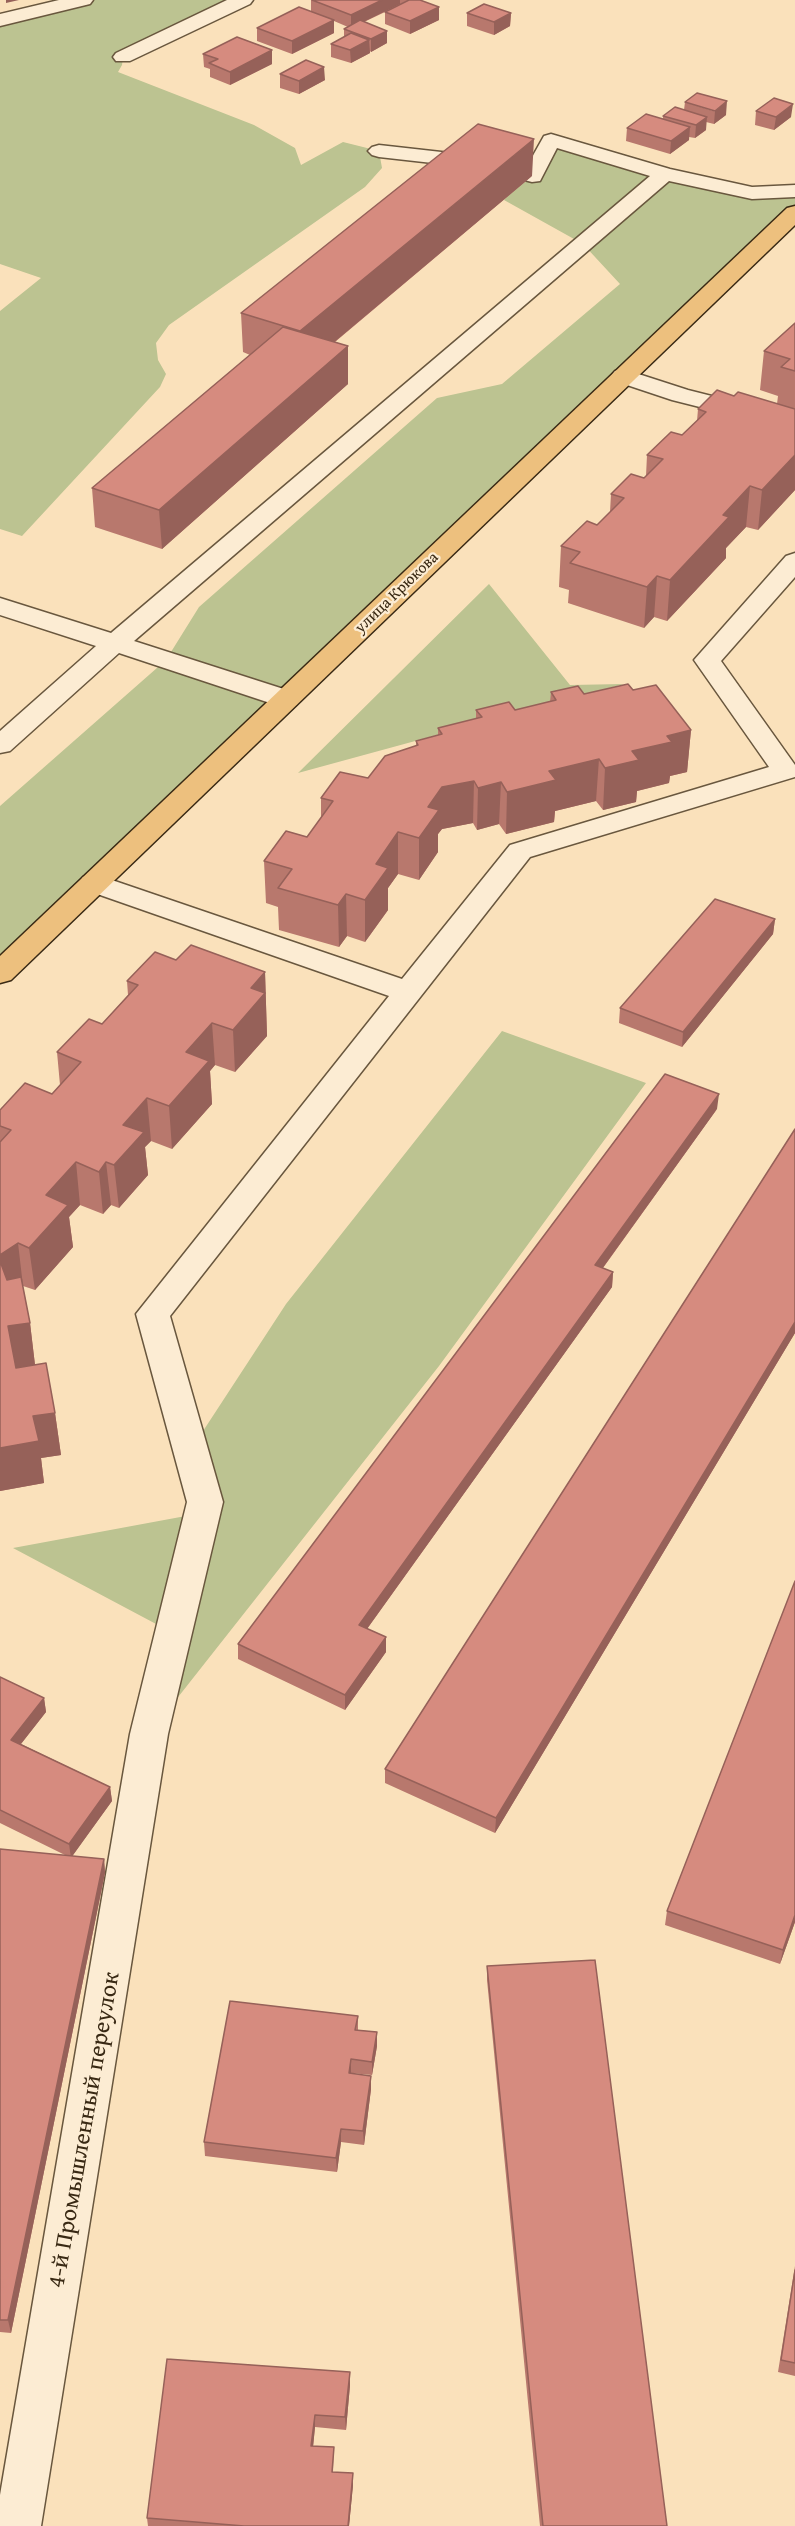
<!DOCTYPE html>
<meta charset="utf-8">
<style>
body{margin:0}
canvas{display:block;background:#fae1bb}
</style>
<canvas width="795" height="2526"></canvas>
<script>
const g = document.querySelector('canvas').getContext('2d');
g.lineJoin = 'round';
function fill(path, color) { g.fillStyle = color; g.fill(path, 'evenodd'); }
const toPath = rows => new Path2D(rows.map(r => 'M' + r).join(''));
function stroke(path, color, width, dash) { g.strokeStyle = color; g.lineWidth = width; g.lineCap = dash ? 'butt' : 'round'; g.setLineDash(dash || []); g.stroke(path); }
function label(font, color, halo, rows, align = 'center') {
  g.font = font + ' "Gentium Book Plus",serif'; g.lineWidth = 4.5; g.setLineDash([]); g.textBaseline = 'middle'; g.strokeStyle = halo; g.fillStyle = color; for (const [text, x, y, turn = 0] of rows) {
    g.save(); g.translate(x, y); g.rotate((+turn || 0) * Math.PI / 180); g.textAlign = isNaN(turn) ? turn : align; if (halo) g.strokeText(text, 0, 0); g.fillText(text, 0, 0); g.restore();
  }
}
fill(toPath([
 [83,0,241,0,123,57,122,65,118,72,254,125,295,148,301,165,343,142,379,151,382,168,365,187,169,325,156,343,158,360,166,374,160,387,22,536,0,529,0,311,41,278,0,264,0,20],
 [551,140,725,189,795,191,795,213,0,973,0,806,166,660,199,607,437,398,502,384,620,284,583,244,504,200],
 [489,584,570,685,624,684,298,773],
 [502,1031,646,1083,439,1366,149,1734,173,1633,13,1548,202,1513,190,1451,286,1304]
]), '#bcc391');
const minor = toPath([
 [59,0,93,0,90,4,0,26,0,14,59,0],
 [227,0,253,0,250,4,130,61,116,61,113,57,116,53,227,0],
 [551,134,670,169,752,187,795,185,795,197,752,199,669,181,134,641,296,693,299,699,296,705,286,707,276,705,119,653,10,751,0,753,0,731,96,646,0,615,0,598,111,633,650,176,557,148,540,181,532,182,477,168,379,157,372,155,368,151,372,147,379,145,477,156,526,168,544,136,551,134],
 [623,369,688,390,795,417,795,431,672,400,615,381,611,376,615,371,623,369],
 [795,553,795,577,721,661,795,765,795,777,530,857,170,1316,223,1502,168,1734,41,2526,0,2526,0,2495,130,1734,187,1502,136,1314,389,996,83,889,79,883,83,877,93,874,103,877,402,979,510,845,769,767,694,660,786,556,795,553]
]);
const major = toPath([
 [795,206,795,225,11,980,0,983,0,956,787,208,795,206]
]);
stroke(minor, '#69573e', 3);
stroke(major, '#392914', 3);
fill(minor, '#fcecd3');
fill(major, '#edc07e');
fill(toPath([
 [311,0,422,0,421,0,439,20,410,34,385,24,385,12,364,22,387,31,387,43,371,52,370,51,370,53,351,63,331,57,331,44,344,37,344,29,348,27,334,21,334,33,292,54,257,41,257,28,311,12],
 [467,13,511,13,510,26,494,35,467,26],
 [272,50,272,64,230,85,210,77,210,69,204,67,203,54],
 [280,74,325,80,299,94,280,88],
 [685,102,726,115,714,124,706,122,706,130,695,138,689,137,689,140,670,154,626,141,627,128,663,119,663,116,684,110],
 [756,111,791,117,774,130,755,125],
 [532,176,335,342,348,346,348,384,162,549,95,527,92,488,250,355,243,352,241,313],
 [795,323,795,490,758,530,746,527,726,548,726,558,667,621,654,617,644,628,568,603,569,590,559,587,561,546,597,525,610,512,611,494,644,478,646,476,647,455,682,435,697,421,698,409,734,396,777,404,778,396,760,390,764,351],
 [633,690,691,730,687,772,670,776,669,783,637,791,636,802,603,810,596,801,555,811,554,822,506,834,499,824,477,830,473,823,442,829,438,834,438,852,419,880,398,874,388,888,388,910,365,942,347,936,339,947,279,930,278,907,266,903,264,861,307,837,321,818,321,798,368,778,416,746,416,741,438,735,438,728,476,719,476,710,515,710,550,702,551,692,584,694],
 [775,919,773,934,682,1047,619,1023,620,1008],
 [176,960,265,972,267,1036,235,1072,215,1065,210,1071,212,1104,172,1149,151,1141,145,1147,148,1175,119,1208,111,1205,103,1214,80,1205,69,1217,73,1247,35,1290,23,1286,30,1323,35,1365,16,1368,55,1413,61,1455,41,1458,44,1483,0,1491,0,1110,52,1094,60,1085,57,1052,102,1024,128,995,127,981],
 [717,1109,603,1268,613,1272,612,1287,367,1629,386,1637,386,1652,345,1710,238,1659,238,1644],
 [795,1129,795,1333,495,1833,385,1783,385,1769],
 [0,1677,44,1698,46,1712,21,1744,110,1787,112,1801,72,1856,104,1859,105,1873,11,2333,0,2332,0,1849,67,1856,0,1823],
 [667,1911,795,1922,780,1964,665,1925],
 [487,1966,667,2526,540,2526,487,1980],
 [358,2016,358,2030,377,2032,377,2046,372,2075,351,2073,371,2089,364,2145,341,2142,337,2172,205,2156,204,2142],
 [795,2266,795,2376,778,2372],
 [350,2385,346,2430,315,2427,313,2446,334,2447,333,2472,353,2485,349,2526,148,2526,147,2518]
]), '#b8786d');
fill(toPath([
 [6,0,19,0,6,3],
 [382,0,400,0,400,4,351,28,351,15],
 [439,7,439,20,410,34,410,21],
 [511,13,510,26,494,35,494,22],
 [334,20,334,33,292,54,292,41],
 [387,31,387,43,371,52,371,39],
 [369,40,370,53,351,63,350,50],
 [272,50,272,64,230,85,230,72],
 [324,67,325,80,299,94,299,81],
 [727,101,726,115,714,124,715,111],
 [793,104,791,117,774,130,776,117],
 [707,117,706,130,695,138,696,125],
 [690,127,689,140,670,154,671,141],
 [534,139,532,176,301,370,300,331],
 [348,346,348,384,162,549,159,510],
 [795,455,795,490,758,530,762,490],
 [750,486,746,527,726,548,726,558,667,621,670,580,723,515],
 [657,576,654,617,644,628,647,587],
 [691,730,687,772,670,776,669,783,637,791,636,802,603,810,605,768,632,751,667,736],
 [599,759,596,801,555,811,554,822,506,834,507,792,549,771],
 [474,781,473,823,442,829,438,834,438,852,419,880,419,838,428,807,442,787],
 [501,782,499,824,477,830,478,788],
 [398,832,398,874,388,888,388,910,365,942,365,900,376,864],
 [346,894,347,936,339,947,338,905],
 [775,919,773,934,682,1047,683,1032],
 [265,972,267,1036,235,1072,233,1030,251,988],
 [212,1023,215,1065,210,1071,212,1104,172,1149,169,1106,186,1052],
 [719,1094,717,1109,594,1280,595,1265],
 [147,1098,151,1141,145,1147,148,1175,119,1208,114,1165,123,1125],
 [76,1162,80,1205,69,1217,73,1247,35,1290,29,1248,46,1195],
 [106,1162,111,1205,103,1214,99,1172],
 [18,1243,23,1286,4,1298,0,1270,0,1255],
 [613,1272,612,1287,359,1640,359,1625],
 [795,1322,795,1333,495,1833,496,1818],
 [30,1323,35,1365,14,1368,8,1326],
 [55,1413,61,1455,41,1458,44,1483,0,1491,0,1448,33,1416],
 [386,1637,386,1652,345,1710,345,1695],
 [44,1698,46,1712,13,1754,11,1740],
 [110,1787,112,1801,71,1858,69,1844],
 [104,1859,105,1873,11,2333,8,2320],
 [795,1915,795,1922,780,1964,783,1950],
 [377,2032,377,2046,372,2075,372,2062],
 [351,2059,351,2073,349,2073],
 [371,2076,371,2089,364,2145,363,2131],
 [341,2129,341,2142,337,2172,336,2158],
 [350,2372,350,2385,346,2430,345,2417],
 [315,2415,315,2427,312,2458,311,2446],
 [353,2473,353,2485,349,2526,348,2526]
]), '#966159');
const building = toPath([
 [312,0,382,0,351,15,312,0],
 [409,0,420,0,439,7,410,21,385,12,409,0],
 [484,4,511,13,494,22,467,13,484,4],
 [299,7,334,20,292,41,257,28,299,7],
 [360,20,387,31,371,39,344,29,360,20],
 [351,33,369,40,350,50,331,44,351,33],
 [237,37,272,50,230,72,209,63,218,59,203,54,237,37],
 [306,60,324,67,299,81,280,74,306,60],
 [697,93,727,101,715,111,685,102,697,93],
 [774,98,793,104,776,117,756,111,774,98],
 [675,107,707,117,696,125,663,116,675,107],
 [646,114,690,127,671,141,627,128,646,114],
 [478,124,534,139,300,331,241,313,478,124],
 [795,323,795,371,781,367,790,359,764,351,795,323],
 [283,327,348,346,159,510,92,488,283,327],
 [717,390,734,396,738,392,795,409,795,455,762,490,750,486,723,515,729,517,670,580,657,576,647,587,570,563,580,552,561,546,587,521,597,525,624,498,611,494,631,474,644,478,663,459,647,455,671,432,682,435,706,412,698,409,717,390],
 [628,684,633,690,656,685,691,730,667,736,672,742,632,751,639,760,605,768,599,759,549,771,556,780,507,792,501,782,478,788,474,781,442,787,428,807,439,810,419,838,398,832,376,864,388,868,365,900,346,894,338,905,278,888,292,869,264,861,286,831,307,837,333,801,321,798,340,772,368,778,385,756,418,745,416,741,442,734,438,728,482,717,476,710,509,702,515,710,556,700,551,692,578,686,584,694,628,684],
 [715,899,775,919,683,1032,620,1008,715,899],
 [191,945,265,972,251,988,265,993,233,1030,212,1023,186,1052,209,1061,169,1106,147,1098,123,1125,144,1132,114,1165,106,1162,99,1172,76,1162,46,1195,68,1205,29,1248,18,1243,0,1255,0,1142,11,1130,0,1126,0,1110,25,1083,52,1094,81,1062,57,1052,89,1019,102,1024,138,985,127,981,155,952,176,960,191,945],
 [665,1074,719,1094,595,1265,613,1272,359,1625,386,1637,345,1695,238,1644,665,1074],
 [795,1129,795,1322,496,1818,385,1769,795,1129],
 [0,1261,7,1280,21,1277,30,1323,8,1326,16,1368,46,1363,55,1413,33,1416,39,1441,0,1448,0,1261],
 [795,1581,795,1915,783,1950,667,1911,795,1581],
 [0,1677,44,1698,11,1740,110,1787,69,1844,0,1810,0,1677],
 [0,1849,104,1859,8,2320,0,2320,0,1849],
 [595,1960,667,2526,543,2526,487,1966,595,1960],
 [230,2001,358,2016,355,2030,377,2032,372,2062,351,2059,349,2073,371,2076,363,2131,341,2129,336,2158,204,2142,230,2001],
 [795,2270,795,2363,781,2360,795,2270],
 [167,2359,350,2372,345,2417,315,2415,311,2446,334,2447,332,2472,353,2473,348,2526,244,2526,147,2518,167,2359]
]);
fill(building, '#d68b7f');
stroke(building, '#966159', 1.5);
label('16px', '#392914', '#fcecd3', [
 ["улица Крюкова",397,593,-44]
]);
label('24px', '#392914', '#fcecd3', [
 ["4-й Промышленный переулок",85,2130,-80]
]);
</script>
